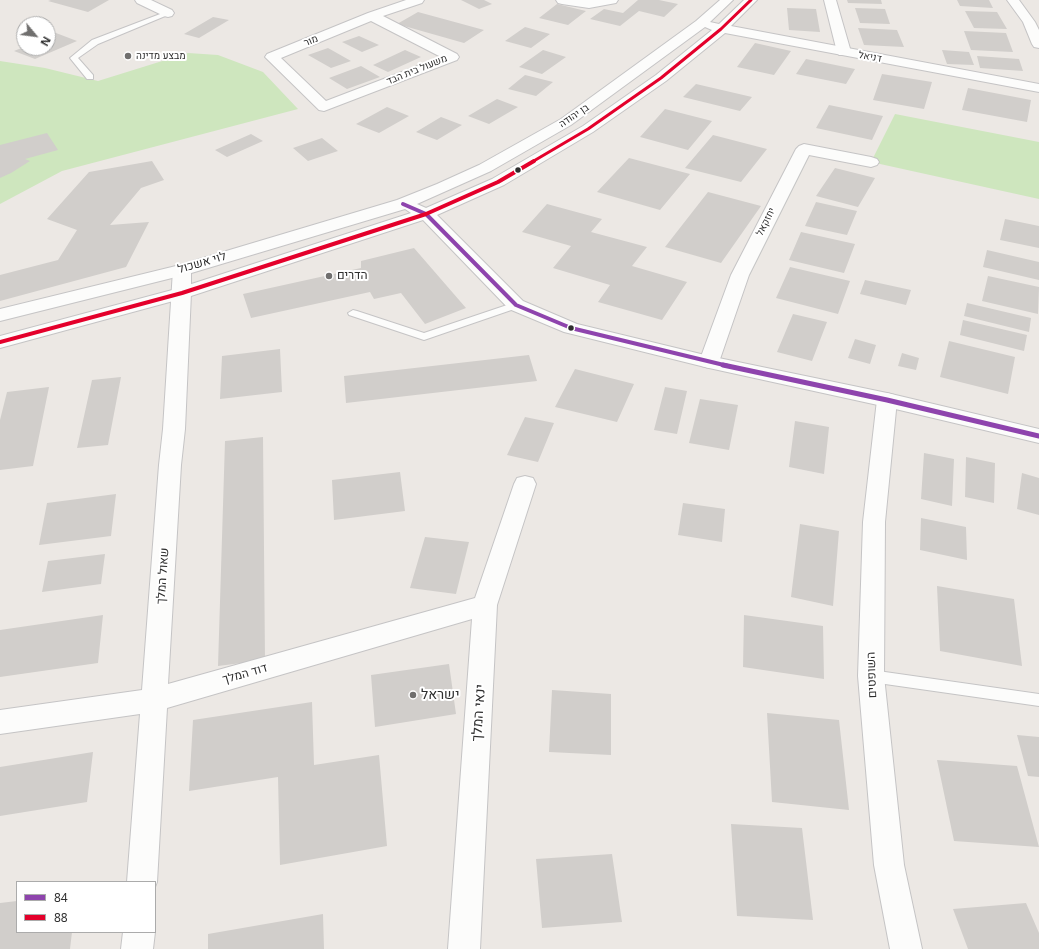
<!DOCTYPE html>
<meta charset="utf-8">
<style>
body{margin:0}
#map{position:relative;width:1039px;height:949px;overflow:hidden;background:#ece8e4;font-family:"Noto Sans",sans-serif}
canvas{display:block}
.legend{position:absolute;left:16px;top:881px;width:140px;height:52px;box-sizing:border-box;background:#fff;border:1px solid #ababab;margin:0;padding:5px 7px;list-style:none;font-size:12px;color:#2e2e2e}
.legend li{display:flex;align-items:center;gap:8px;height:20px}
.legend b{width:20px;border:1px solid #ababab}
.north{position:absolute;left:16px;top:16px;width:40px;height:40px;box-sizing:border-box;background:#fff;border:1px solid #ababab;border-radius:50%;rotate:119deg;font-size:11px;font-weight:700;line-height:16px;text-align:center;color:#2e2e2e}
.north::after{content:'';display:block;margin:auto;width:14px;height:18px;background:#706f6e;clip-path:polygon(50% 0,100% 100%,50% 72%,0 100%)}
</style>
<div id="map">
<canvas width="1039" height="949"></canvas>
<ul class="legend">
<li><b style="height:5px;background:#8e44ad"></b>84</li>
<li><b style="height:5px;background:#e4002b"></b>88</li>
</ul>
<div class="north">N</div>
</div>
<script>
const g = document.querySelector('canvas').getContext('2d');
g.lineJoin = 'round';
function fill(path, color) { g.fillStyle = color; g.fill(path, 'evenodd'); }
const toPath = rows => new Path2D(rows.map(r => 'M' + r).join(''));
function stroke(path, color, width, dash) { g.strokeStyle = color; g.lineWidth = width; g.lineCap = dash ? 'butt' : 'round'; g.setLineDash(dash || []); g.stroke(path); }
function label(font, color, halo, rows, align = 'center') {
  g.font = font + ' "Noto Sans",Heebo,sans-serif'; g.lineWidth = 4; g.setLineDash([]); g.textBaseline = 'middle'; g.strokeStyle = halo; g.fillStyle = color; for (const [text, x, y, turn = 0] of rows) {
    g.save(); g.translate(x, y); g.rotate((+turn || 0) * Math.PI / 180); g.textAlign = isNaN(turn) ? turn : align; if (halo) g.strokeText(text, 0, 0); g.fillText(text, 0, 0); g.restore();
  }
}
fill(toPath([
 [188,53,218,55,263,72,298,109,62,171,0,204,0,61,45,68,98,81],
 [895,114,1039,142,1039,199,871,162]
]), '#cee6be');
fill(toPath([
 [51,0,109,0,88,12,48,1],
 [461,0,484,0,492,4,479,9],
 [638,0,659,0,678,4,664,17,639,11,620,26,590,19,604,9,623,13],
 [847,0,881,0,882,4,848,3],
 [957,0,989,0,993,8,960,6],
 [557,4,586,11,568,25,539,18],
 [787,8,816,9,820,32,789,30],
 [855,8,885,9,890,24,860,23],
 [965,11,997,12,1007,29,974,28],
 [418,12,484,30,464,43,397,24],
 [213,17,229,20,199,38,184,34],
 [525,27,550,34,531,48,505,41],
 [858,28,897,30,904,47,864,45],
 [964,31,1006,33,1013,52,971,50],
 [56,33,77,41,35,59,14,51,24,47,48,48,48,37],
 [359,36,379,45,362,52,342,42],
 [755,43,791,51,774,75,737,67],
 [328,48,351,61,331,68,308,55],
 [405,50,421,57,388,72,373,65],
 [543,50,566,57,542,74,519,67],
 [942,50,969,52,974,65,947,64],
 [977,56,1019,59,1023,71,980,68],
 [806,59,855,69,846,84,796,74],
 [361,66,380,77,347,89,329,78],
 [882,74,932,82,924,109,873,100],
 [525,75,553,82,536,96,508,89],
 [696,84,752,97,740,111,683,97],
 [968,88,1031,100,1027,122,962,110],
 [497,99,518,107,489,124,468,116],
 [829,105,883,116,872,140,816,128],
 [387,107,409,116,379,133,356,124],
 [665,109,712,121,688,150,640,137],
 [441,117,462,125,437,140,416,132],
 [47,133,58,150,25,159,30,161,11,173,0,178,0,145],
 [251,134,263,141,227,157,215,150],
 [713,135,767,149,741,182,685,168],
 [322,138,338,151,308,161,293,148],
 [629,158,690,174,660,210,597,192],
 [152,161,164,180,141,188,110,225,149,222,126,267,0,301,0,275,58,260,77,230,47,219,89,172],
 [835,168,875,178,858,207,816,196],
 [708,192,761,206,721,263,665,247],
 [816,202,857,211,847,235,805,226],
 [547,204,602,219,591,232,647,247,632,266,687,282,662,320,598,302,610,285,553,268,571,246,522,232],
 [1005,219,1039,226,1039,248,1000,240],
 [801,232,855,244,844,273,789,260],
 [414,248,466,308,425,324,401,293,374,299,370,292,251,318,243,294,361,268,361,261],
 [987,250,1039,262,1039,280,983,267],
 [790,267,850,281,838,314,776,298],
 [988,276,1039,287,1038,314,982,301],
 [865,280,911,290,906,305,860,294],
 [967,303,1031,318,1029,332,964,316],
 [793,314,827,322,812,361,777,352],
 [963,320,1027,335,1024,351,960,335],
 [855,339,876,345,870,364,848,358],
 [949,341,1015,357,1008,394,940,377],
 [280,349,282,392,220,399,222,356],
 [902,353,919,358,916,370,898,366],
 [529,355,537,381,346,403,344,376],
 [575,369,634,384,617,422,555,407],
 [121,377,108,445,77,448,92,380],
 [49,387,33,466,0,470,0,420,7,392],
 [665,387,687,391,677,434,654,430],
 [700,399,738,405,729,450,689,443],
 [525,417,554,423,538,462,507,455],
 [795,421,829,427,824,474,789,467],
 [263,437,265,660,218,666,225,441],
 [924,453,954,459,952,506,921,499],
 [966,457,995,463,994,503,965,497],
 [400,472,405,511,334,520,332,480],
 [1022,473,1039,478,1039,515,1017,509],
 [116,494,111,536,39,545,47,503],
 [683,503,725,509,722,542,678,535],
 [921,518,966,527,967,560,920,550],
 [800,524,839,531,833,606,791,597],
 [425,537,469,542,456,594,410,588],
 [105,554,101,584,42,592,48,561],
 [937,586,1014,599,1022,666,940,651],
 [103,615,98,663,0,677,0,630],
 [744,615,823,626,824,679,743,667],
 [449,664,456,714,375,727,371,675],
 [552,690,611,694,611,755,549,752],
 [312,702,314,765,379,755,387,846,280,865,278,777,189,791,193,720],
 [767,713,839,720,849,810,772,802],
 [1017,735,1039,737,1039,777,1028,776],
 [93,752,87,802,0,816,0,767],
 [937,760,1017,766,1039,847,954,841],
 [731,824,802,828,813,920,737,916],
 [612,854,622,922,542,928,536,859],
 [17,901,17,932,72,932,70,949,0,949,0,903],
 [1026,903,1039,933,1039,949,968,949,953,909],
 [323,914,324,949,208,949,208,934]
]), '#d1cecb');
const lane = toPath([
 [168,11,171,13,170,14,98,44,78,58,93,75,93,79,87,79,70,58,92,40,168,11],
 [516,302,521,305,520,307,424,340,349,315,348,313,353,310,357,311,424,333,516,302],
 [871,670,1039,694,1039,706,871,682,866,680,864,676,866,672,871,670]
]);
const street = toPath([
 [135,0,151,0,172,10,174,13,172,16,168,17,164,16,137,3,135,0],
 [406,0,424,0,422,3,383,16,457,54,459,57,457,60,324,111,319,110,265,57,267,54,368,13,406,0],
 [371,21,441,57,326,101,281,58,371,21],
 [556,0,618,0,616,3,589,8,562,4,558,3,556,0],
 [824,0,836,0,851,52,849,55,839,55,837,52,824,0],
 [1007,0,1019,0,1035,22,1039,30,1039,48,1034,47,1032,44,1023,22,1007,0],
 [804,144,871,157,877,159,879,162,877,165,871,167,809,155,749,275,719,362,716,366,709,368,702,366,699,362,731,275,796,149,799,146,804,144],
 [182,265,188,266,191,270,191,293,185,429,181,465,168,684,475,598,514,484,517,478,525,476,533,478,536,484,497,605,480,949,448,949,472,619,167,708,157,882,155,887,155,882,127,882,140,714,0,734,0,710,142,690,159,465,163,429,173,270,176,266,182,265],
 [887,393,894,395,897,400,885,522,884,676,904,865,922,949,890,949,874,865,858,676,863,522,877,400,880,395,887,393],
 [123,932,155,932,153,949,121,949,123,932]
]);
const secondary = toPath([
 [720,0,733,0,710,22,719,24,744,0,757,0,731,26,1039,84,1039,92,725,33,666,81,593,132,504,185,437,215,523,301,577,324,709,356,887,393,1039,429,1039,443,887,407,709,368,564,332,509,309,423,220,188,297,0,348,0,336,176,289,411,213,405,209,188,274,0,321,0,309,176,266,397,200,437,184,479,165,561,119,696,21,720,0],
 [705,27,712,30,656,75,583,126,492,179,426,208,417,204,491,171,571,125,705,27]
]);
stroke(lane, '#c5c4c5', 2);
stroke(street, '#c5c4c5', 2);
stroke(secondary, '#c5c4c5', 2);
fill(lane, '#fcfcfb');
fill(street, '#fcfcfb');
fill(secondary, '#fcfcfb');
stroke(toPath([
 [403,204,426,214,516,305,571,328,728,366]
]), '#8e44ad', 4);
stroke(toPath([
 [723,365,887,400,1039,436]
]), '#8e44ad', 5);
stroke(toPath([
 [532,162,588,129,661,78,721,29,751,0]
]), '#e4002b', 3);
stroke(toPath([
 [0,342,182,293,426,214,498,182,534,161]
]), '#e4002b', 4);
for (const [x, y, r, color] of [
 [128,56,4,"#706f6e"],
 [518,170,3.5,"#2e2e2e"],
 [329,276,4,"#706f6e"],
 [571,328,3.5,"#2e2e2e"],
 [413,695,4,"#706f6e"]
]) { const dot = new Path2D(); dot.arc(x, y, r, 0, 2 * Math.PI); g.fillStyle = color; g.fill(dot); stroke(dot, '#fff', 1.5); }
label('10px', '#2e2e2e', '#fff', [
 ["מור",311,41,-22],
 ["דניאל",870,57,10],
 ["משעול בית הבד",417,70,-22],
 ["בן יהודה",574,116,-34],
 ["יחזקאל",766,222,-63]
]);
label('10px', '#2e2e2e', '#fff', [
 ["מבצע מדינה",136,56]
], 'left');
label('12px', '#2e2e2e', '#fff', [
 ["לוי אשכול",202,263,-16],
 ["שאול המלך",163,576,-86],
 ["דוד המלך",245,674,-16],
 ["השופטים",872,675,-92]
]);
label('12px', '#2e2e2e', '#fff', [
 ["הדרים",337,276]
], 'left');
label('14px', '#2e2e2e', '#fff', [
 ["ישראל",421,695]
], 'left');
label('14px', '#2e2e2e', '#fff', [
 ["ינאי המלך",479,713,-86]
]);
</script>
